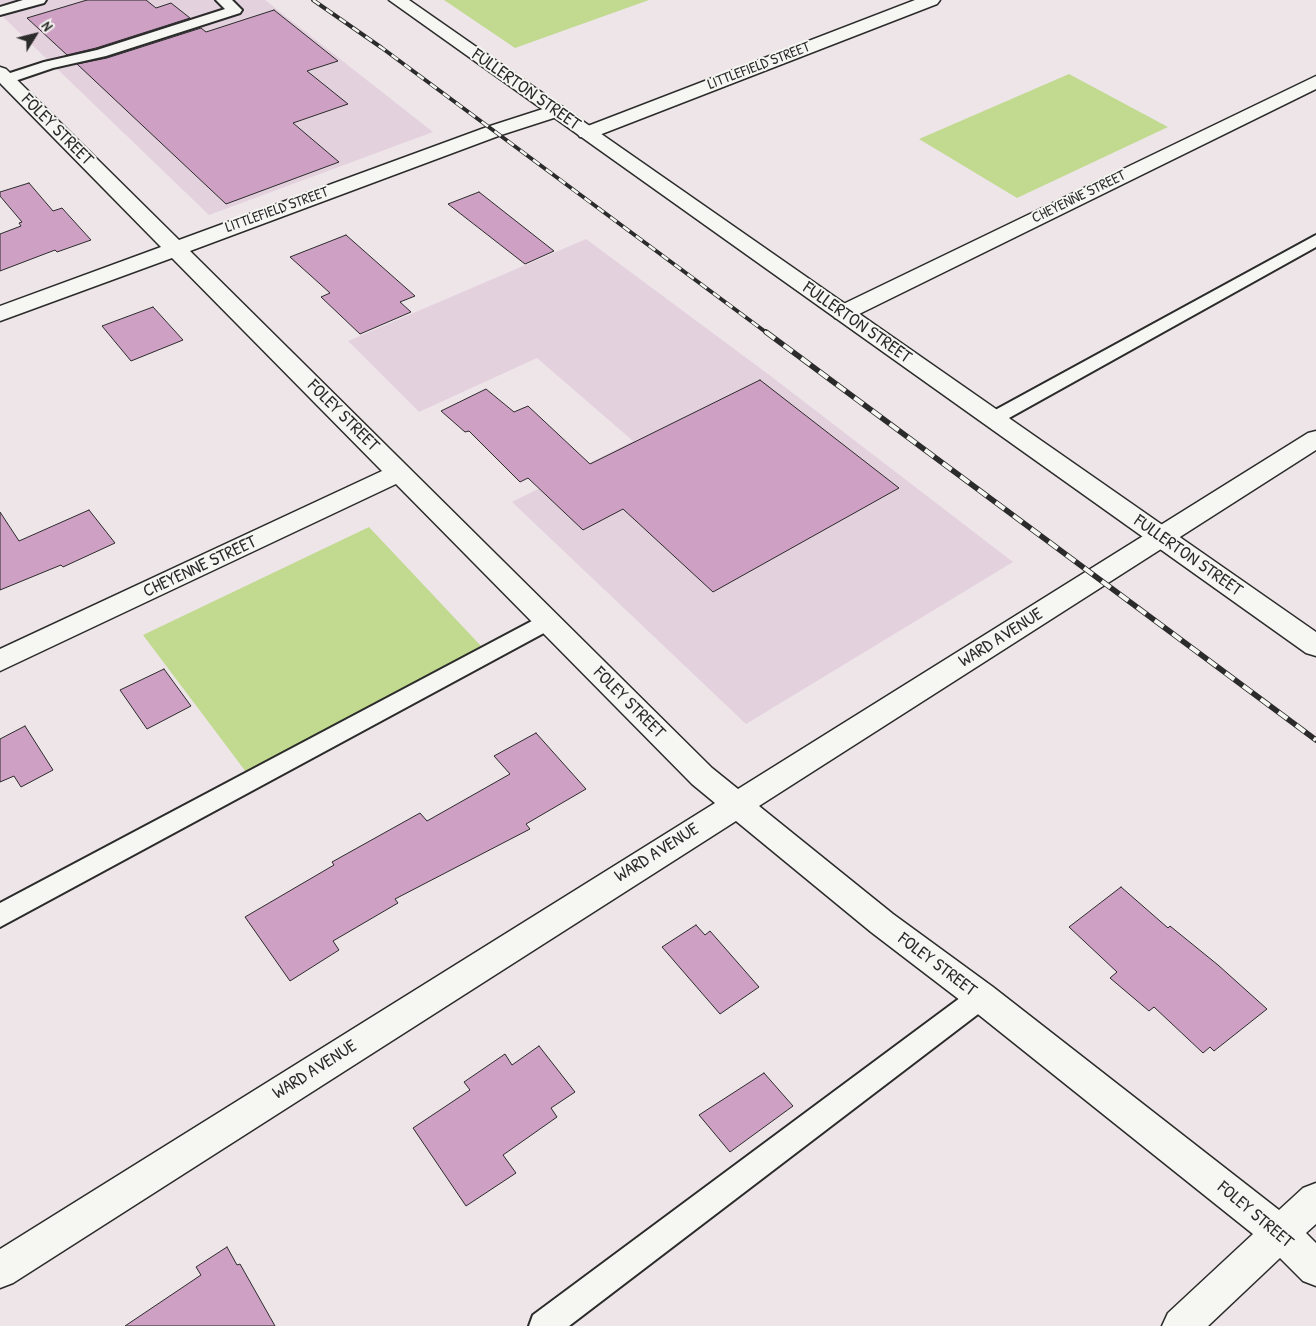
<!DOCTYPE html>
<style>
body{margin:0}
#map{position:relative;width:1316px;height:1326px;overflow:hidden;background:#eee5e9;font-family:"Patrick Hand",sans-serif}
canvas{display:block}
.north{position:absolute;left:10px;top:10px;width:50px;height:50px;-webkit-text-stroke:4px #f6f6f2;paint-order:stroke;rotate:54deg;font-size:14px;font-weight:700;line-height:20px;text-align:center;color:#2b2b2b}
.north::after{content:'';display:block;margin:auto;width:18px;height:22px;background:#2b2b2b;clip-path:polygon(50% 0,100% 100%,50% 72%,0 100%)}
</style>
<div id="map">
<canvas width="1316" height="1326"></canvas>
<div class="north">N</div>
</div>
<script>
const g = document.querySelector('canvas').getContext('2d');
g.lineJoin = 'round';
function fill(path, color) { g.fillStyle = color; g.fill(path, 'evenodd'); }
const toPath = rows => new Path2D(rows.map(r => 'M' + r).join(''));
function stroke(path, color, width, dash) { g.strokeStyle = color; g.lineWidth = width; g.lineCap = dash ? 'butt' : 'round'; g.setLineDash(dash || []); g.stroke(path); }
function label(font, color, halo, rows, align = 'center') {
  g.font = font + ' "Patrick Hand",sans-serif'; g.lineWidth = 4; g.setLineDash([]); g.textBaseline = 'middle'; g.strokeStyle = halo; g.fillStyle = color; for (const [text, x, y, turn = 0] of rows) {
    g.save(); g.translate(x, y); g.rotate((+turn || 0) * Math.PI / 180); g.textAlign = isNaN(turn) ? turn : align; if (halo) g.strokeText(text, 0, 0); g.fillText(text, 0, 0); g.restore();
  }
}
fill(toPath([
 [0,0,265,0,433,132,209,215,0,14],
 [586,239,768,374,1013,562,746,724,512,502,633,441,537,358,419,412,348,341]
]), '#e4d1de');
fill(toPath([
 [444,0,649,0,515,48],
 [1069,74,1168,127,1017,198,919,139],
 [369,527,482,647,246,772,143,635]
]), '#c2da90');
const building = toPath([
 [87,0,146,0,156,8,171,3,190,18,96,48,67,55,27,18,87,0],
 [274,10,338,61,307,71,348,104,293,123,339,162,226,204,77,64,107,58,201,28,206,32,274,10],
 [29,183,53,211,62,208,91,240,57,252,55,250,0,271,0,234,21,226,19,223,22,222,0,196,0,192,29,183],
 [479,192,554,251,525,264,448,204,479,192],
 [346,235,415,296,400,302,411,312,360,334,321,297,330,293,290,257,346,235],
 [153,307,183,340,131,361,102,326,153,307],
 [760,380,899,488,713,592,623,509,583,530,528,478,520,482,469,431,465,432,441,411,486,389,514,412,528,406,590,464,760,380],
 [89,510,115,543,63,567,61,565,0,590,0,512,19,541,89,510],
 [164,669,191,706,147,729,120,690,164,669],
 [25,726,53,770,21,787,14,776,0,782,0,739,25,726],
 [536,733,586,789,526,824,530,829,395,899,398,903,333,941,339,950,290,981,245,917,334,865,332,862,420,813,427,821,510,774,494,756,536,733],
 [1121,887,1168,928,1170,926,1218,965,1267,1009,1214,1051,1210,1047,1203,1053,1154,1007,1149,1011,1110,978,1117,972,1069,927,1121,887],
 [696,925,705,935,710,931,759,987,720,1014,662,947,696,925],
 [539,1046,575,1092,551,1108,557,1117,503,1155,516,1173,466,1206,413,1128,470,1090,464,1082,505,1054,512,1065,539,1046],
 [764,1073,793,1106,730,1152,699,1115,764,1073],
 [227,1247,237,1265,240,1264,275,1326,125,1326,201,1275,196,1267,227,1247]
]);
fill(building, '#cea1c4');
stroke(building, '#2b2b2b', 1);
const service = toPath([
 [23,0,46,0,44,3,0,15,0,7,23,0],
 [216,0,232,0,242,10,240,13,106,56,53,68,6,84,0,81,1,76,44,62,97,50,225,9,216,0],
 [1316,235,1316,247,1000,423,993,425,986,423,983,419,986,415,1316,235],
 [547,613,555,615,558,621,555,627,0,927,0,903,547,613],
 [981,985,990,989,994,997,990,1005,569,1326,529,1326,533,1315,972,989,981,985]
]);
const minor = toPath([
 [915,0,940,0,937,4,594,137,580,137,577,133,580,129,915,0],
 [0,67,6,69,179,240,487,127,549,107,563,107,565,111,563,115,501,135,190,251,712,768,738,789,1308,433,1316,431,1316,450,759,806,893,914,993,987,1279,1210,1303,1188,1316,1183,1316,1224,1306,1233,1316,1243,1316,1286,1303,1281,1280,1258,1208,1326,1162,1326,1168,1313,1253,1234,969,1007,871,932,736,821,13,1283,0,1288,0,1249,715,803,692,784,396,484,0,671,0,649,382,471,172,258,0,321,0,306,161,247,0,83,0,67],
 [1316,76,1316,89,851,318,843,320,835,318,832,313,835,308,1316,76]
]);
const tertiary = toPath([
 [389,0,409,0,1316,632,1316,656,1306,653,389,0]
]);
stroke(service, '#2b2b2b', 4);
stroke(minor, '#2b2b2b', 3);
stroke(tertiary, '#2b2b2b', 3);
fill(service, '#f6f6f2');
fill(minor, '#f6f6f2');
fill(tertiary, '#f6f6f2');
const railFar1 = toPath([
 [313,0,382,48,767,333]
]);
const rail = toPath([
 [766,332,1316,740]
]);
stroke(railFar1, '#2b2b2b', 4);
stroke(rail, '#2b2b2b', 5.5);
stroke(railFar1, '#f6f6f2', 2.5, [8]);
stroke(rail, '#f6f6f2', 4, [11]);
label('15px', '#2b2b2b', '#f6f6f2', [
 ["LITTLEFIELD STREET",759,66,-21],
 ["CHEYENNE STREET",1079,197,-26],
 ["LITTLEFIELD STREET",277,210,-20]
]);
label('18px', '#2b2b2b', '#f6f6f2', [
 ["FULLERTON STREET",526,90,35],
 ["FOLEY STREET",57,130,45],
 ["FULLERTON STREET",857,323,35],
 ["FOLEY STREET",343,416,45],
 ["FULLERTON STREET",1188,556,35],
 ["CHEYENNE STREET",200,567,-25],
 ["WARD AVENUE",1001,638,-32],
 ["FOLEY STREET",629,703,45],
 ["WARD AVENUE",657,853,-32],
 ["FOLEY STREET",937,965,37],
 ["WARD AVENUE",315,1070,-32],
 ["FOLEY STREET",1255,1215,40]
]);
</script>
